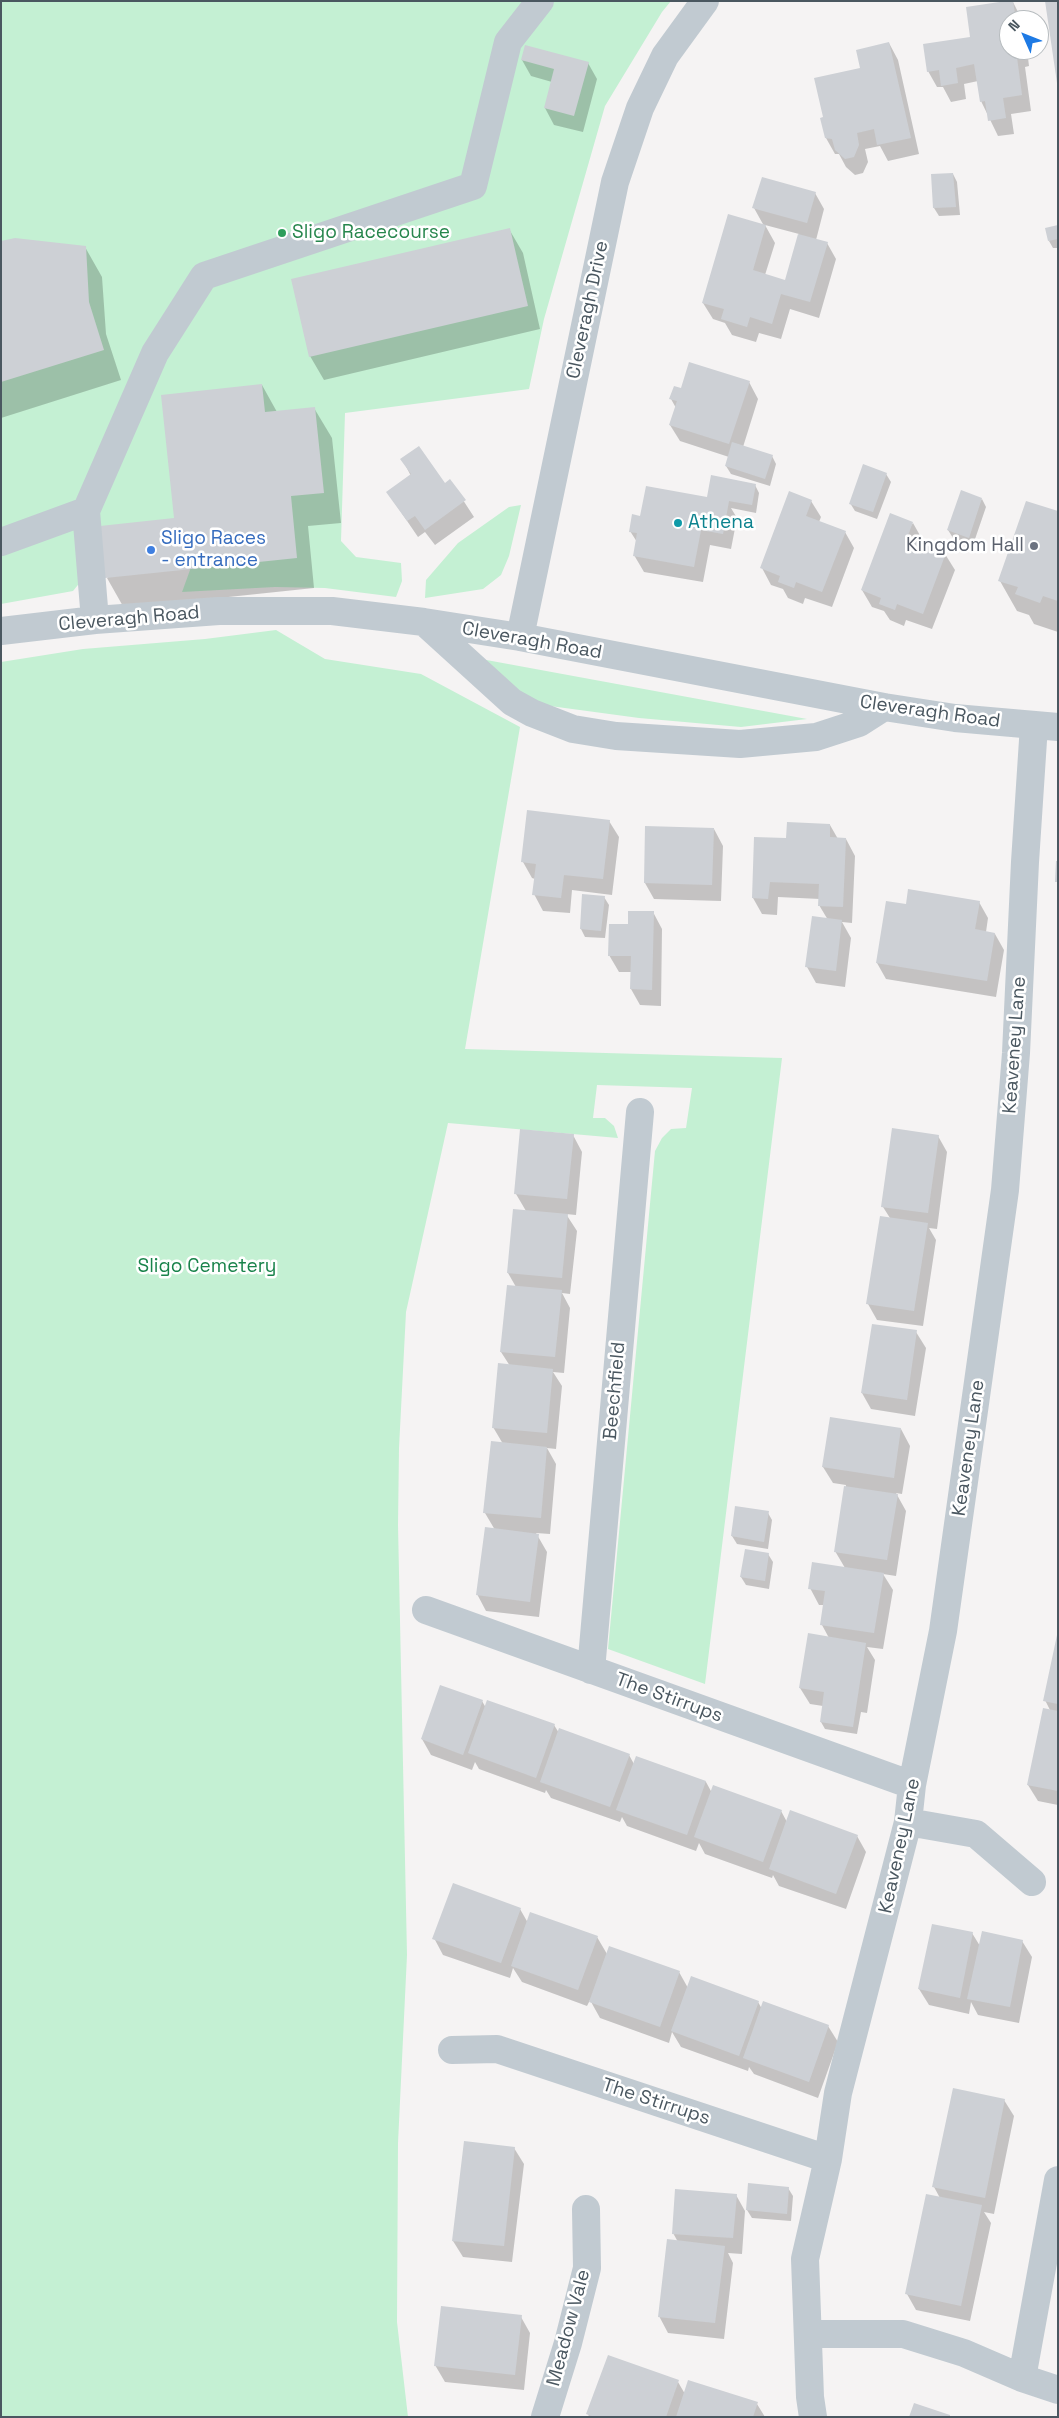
<!DOCTYPE html>
<style>
body{margin:0}
#map{position:relative;width:1059px;height:2418px;overflow:hidden;background:#f5f3f3;font-family:"Space Grotesk",sans-serif}
canvas{display:block}
.frame{position:absolute;inset:0;border:2px solid #4a5760;pointer-events:none}
.north{position:absolute;left:999px;top:10px;width:50px;height:50px;box-sizing:border-box;background:#fff;border:1px solid #b7bcbf;border-radius:50%;rotate:314deg;font-size:14px;font-weight:700;line-height:20px;text-align:center;color:#4a5760}
.north::after{content:'';display:block;margin:auto;width:18px;height:22px;background:#1e7ae4;clip-path:polygon(50% 0,100% 100%,50% 72%,0 100%)}
</style>
<div id="map">
<canvas width="1059" height="2418"></canvas>
<div class="frame"></div>
<div class="north">N</div>
</div>
<script>
const g = document.querySelector('canvas').getContext('2d');
g.lineJoin = 'round';
function fill(path, color) { g.fillStyle = color; g.fill(path, 'evenodd'); }
const toPath = rows => new Path2D(rows.map(r => 'M' + r).join(''));
function stroke(path, color, width, dash) { g.strokeStyle = color; g.lineWidth = width; g.lineCap = dash ? 'butt' : 'round'; g.setLineDash(dash || []); g.stroke(path); }
function label(font, color, halo, rows, align = 'center') {
  g.font = font + ' "Space Grotesk",sans-serif'; g.lineWidth = 5; g.setLineDash([]); g.textBaseline = 'middle'; g.strokeStyle = halo; g.fillStyle = color; for (const [text, x, y, turn = 0] of rows) {
    g.save(); g.translate(x, y); g.rotate((+turn || 0) * Math.PI / 180); g.textAlign = isNaN(turn) ? turn : align; if (halo) g.strokeText(text, 0, 0); g.fillText(text, 0, 0); g.restore();
  }
}
fill(toPath([
 [1,1,671,1,662,12,605,106,544,319,529,389,345,413,341,541,356,557,401,563,402,581,396,597,325,588,275,587,182,592,190,570,181,546,99,559,73,591,1,604],
 [521,505,509,556,501,575,483,589,425,598,426,580,458,543,509,507],
 [276,630,325,659,421,674,520,727,465,1049,782,1058,705,1684,608,1649,655,1151,662,1138,671,1129,686,1128,692,1088,597,1085,593,1118,605,1118,614,1126,618,1138,448,1123,406,1312,399,1448,398,1525,407,1955,398,2143,397,2322,408,2417,1,2417,1,662,83,649,205,639],
 [481,659,807,719,741,727,639,718,550,706,520,694]
]), '#c4f0d3');
fill(toPath([
 [1013,2,1022,20,1009,20,1009,50,1027,50,1029,66,1025,67,1031,111,1011,114,1014,134,998,136,981,101,978,81,964,84,966,99,951,102,943,87,937,87,928,71,971,38],
 [889,43,898,60,919,154,888,161,880,146,865,149,868,162,863,173,855,175,846,167,839,154,835,154,826,138,861,69],
 [522,60,588,63,597,79,583,132,554,125,545,108,552,82,531,76],
 [953,174,957,182,960,215,939,216,934,208,932,175],
 [815,193,824,209,816,240,827,243,836,259,819,318,790,309,781,339,759,333,756,342,732,335,725,323,713,319,703,303,764,226,754,208],
 [765,225,799,234,786,281,765,275,775,243],
 [1058,227,1058,248,1053,248,1049,241],
 [509,229,523,253,540,329,324,380,310,356],
 [1,242,85,247,102,277,106,334,121,380,1,418],
 [749,382,758,399,743,447,772,456,776,464,770,486,731,474,726,466,729,457,680,441,670,425,676,408,671,399,682,390],
 [262,385,277,412,314,408,332,438,341,523,308,526,314,588,124,608,107,578,175,519],
 [402,459,445,484,450,480,474,517,435,545,425,532,418,537,388,493,411,476],
 [886,474,891,482,877,519,855,511,850,503],
 [755,485,759,493,756,513,731,508,737,518,731,549,710,545,703,582,644,572,634,555,637,542,630,531,641,518],
 [982,499,986,507,973,545,953,538,948,530],
 [811,501,821,517,819,522,845,532,854,548,832,607,805,598,803,604,788,598,783,589,771,585,762,568],
 [1058,513,1058,632,1034,624,1029,615,1017,611,1000,581],
 [913,523,922,539,920,544,945,554,955,570,932,629,906,620,904,626,890,620,884,611,872,607,862,590],
 [609,821,619,837,612,895,572,890,570,913,543,911,534,894,535,879,532,878,523,862],
 [830,825,838,839,846,839,855,856,852,923,842,922,851,938,845,987,816,983,807,967,828,920,819,905,820,899,778,897,777,915,762,914,753,898,787,839],
 [714,829,723,846,721,901,654,899,645,883],
 [604,897,609,905,605,938,585,937,581,929],
 [979,902,988,918,986,932,995,934,1004,950,996,997,886,979,877,963,907,906],
 [653,912,662,929,661,1006,640,1005,631,989,631,972,619,972,609,955,629,926],
 [573,1135,582,1152,576,1215,566,1214,577,1231,570,1294,562,1293,570,1308,564,1373,553,1372,562,1386,556,1449,547,1448,556,1464,550,1534,536,1533,547,1552,539,1617,486,1611,477,1594,495,1530,485,1513,503,1444,493,1427,510,1366,501,1352,516,1287,508,1273,526,1211,516,1194],
 [938,1136,947,1152,937,1229,929,1228,936,1240,923,1326,877,1320,868,1304,890,1218,883,1207],
 [916,1332,926,1348,915,1416,871,1409,862,1393],
 [901,1429,910,1446,902,1494,896,1493,906,1511,896,1576,883,1574,893,1590,883,1649,867,1647,875,1660,867,1713,861,1712,857,1734,825,1729,821,1722,823,1706,810,1704,800,1688,829,1638,822,1625,825,1605,819,1605,810,1588,845,1568,835,1551,846,1485,833,1483,823,1467],
 [737,1508,768,1513,772,1520,768,1549,737,1544,732,1536],
 [768,1554,773,1562,769,1589,746,1585,741,1577],
 [1058,1637,1058,1805,1038,1801,1028,1785,1050,1710,1045,1700],
 [482,1701,486,1708,554,1725,559,1733,629,1755,634,1764,706,1782,712,1793,781,1811,787,1822,857,1836,866,1852,846,1909,779,1886,773,1875,772,1878,705,1854,699,1843,696,1851,627,1826,622,1817,620,1822,551,1798,546,1790,545,1793,479,1769,475,1762,472,1770,431,1755,422,1739],
 [520,1909,528,1923,597,1937,607,1954,679,1972,688,1988,758,2002,762,2009,828,2026,838,2042,818,2098,754,2074,749,2067,748,2071,681,2047,672,2032,669,2043,600,2018,590,2000,587,2006,522,1982,513,1968,510,1978,443,1955,434,1938],
 [972,1933,980,1946,1022,1941,1032,1957,1019,2023,978,2015,971,2002,969,2014,929,2005,919,1989],
 [1004,2100,1014,2116,994,2214,984,2212,991,2223,970,2321,916,2310,907,2294,940,2198,934,2187],
 [514,2148,524,2164,512,2262,463,2257,453,2241],
 [749,2185,788,2188,793,2196,791,2221,752,2218,747,2210],
 [736,2195,745,2211,742,2254,728,2253,733,2263,724,2339,668,2333,659,2316,678,2242,673,2233],
 [521,2317,530,2333,524,2390,445,2382,435,2365],
 [678,2382,685,2394,757,2404,765,2417,589,2417,588,2414]
]), '#0003');
fill(toPath([
 [1006,1,1013,1,1016,20,1009,20,1009,50,1016,50,1022,95,1003,98,1006,118,988,121,985,101,980,102,974,64,956,68,958,83,941,86,939,70,927,72,923,44,970,37,966,7],
 [1045,1,1058,1,1058,83,1057,83],
 [889,42,911,138,877,145,874,129,857,133,859,145,854,157,845,159,835,150,832,139,825,138,820,118,823,117,814,78,860,68,856,50],
 [525,45,589,62,574,116,544,108,554,69,521,60],
 [953,173,956,207,933,208,931,174],
 [762,177,816,192,807,223,752,208],
 [728,214,766,225,753,270,785,280,798,234,828,242,810,302,781,294,772,324,750,317,747,327,721,319,724,309,702,303],
 [1058,225,1058,239,1048,241,1045,228],
 [510,228,528,306,309,357,291,279],
 [15,238,86,246,89,302,104,350,1,382,1,241],
 [689,362,750,381,729,444,669,425,677,401,669,399,674,386,681,388],
 [262,384,265,412,315,407,324,493,291,496,297,558,105,578,100,526,174,518,161,395],
 [732,442,773,455,765,479,725,466],
 [419,446,445,483,450,479,466,500,425,530,415,516,407,521,386,492,411,474,400,459],
 [863,464,887,473,873,512,849,504],
 [711,475,756,484,752,505,729,501,723,534,701,530,694,567,633,556,637,533,629,532,632,514,640,516,646,486,707,497],
 [961,490,982,498,969,538,947,530],
 [789,491,812,500,806,516,846,531,822,592,796,582,794,588,778,582,780,576,760,568],
 [1026,501,1058,511,1058,601,1043,596,1040,603,1015,594,1018,587,998,581],
 [890,513,913,522,907,538,946,553,923,614,897,604,895,610,879,604,881,598,861,590],
 [527,810,610,820,603,879,564,875,561,898,532,895,536,864,521,862],
 [787,822,830,824,830,837,846,838,843,907,818,906,819,884,770,882,768,899,752,898,754,837,786,838],
 [645,826,714,828,712,885,644,883],
 [1056,861,1058,861,1058,882,1055,882],
 [908,889,980,901,975,929,995,933,987,981,876,963,886,901,906,904],
 [582,894,605,896,601,931,580,929],
 [628,911,654,911,652,990,630,989,631,956,608,956,609,924,628,924],
 [812,916,842,920,836,971,805,967],
 [892,1128,939,1135,928,1213,881,1207],
 [520,1129,574,1134,567,1199,514,1194],
 [513,1209,568,1214,562,1278,507,1273],
 [880,1216,928,1223,914,1311,866,1304],
 [507,1285,562,1290,555,1357,500,1352],
 [872,1324,917,1330,907,1400,861,1393],
 [498,1363,553,1369,547,1433,492,1428],
 [830,1417,901,1428,894,1478,822,1467],
 [491,1441,547,1447,541,1518,483,1513],
 [844,1486,898,1494,887,1560,834,1552],
 [735,1506,769,1511,764,1542,731,1536],
 [485,1527,539,1534,530,1602,476,1595],
 [745,1549,769,1553,765,1581,740,1577],
 [812,1562,884,1573,874,1633,820,1625,825,1591,808,1589],
 [808,1633,866,1643,853,1727,820,1722,824,1692,799,1688],
 [1057,1635,1058,1635,1058,1704,1043,1701],
 [440,1685,483,1700,463,1755,421,1739],
 [487,1700,555,1724,536,1778,468,1753],
 [1043,1708,1058,1711,1058,1791,1027,1785],
 [559,1728,630,1754,610,1807,540,1782],
 [636,1756,706,1781,687,1835,616,1810],
 [713,1785,782,1810,763,1862,694,1837],
 [790,1810,858,1835,836,1894,769,1869],
 [453,1883,521,1908,501,1963,432,1939],
 [530,1912,598,1936,578,1990,511,1966],
 [932,1924,973,1932,960,1998,918,1989],
 [982,1931,1023,1940,1010,2007,967,1999],
 [609,1946,680,1971,660,2027,589,2002],
 [691,1976,759,2001,739,2056,671,2031],
 [763,2001,829,2025,809,2082,743,2058],
 [953,2088,1005,2099,985,2198,932,2187],
 [464,2141,515,2147,504,2246,452,2241],
 [748,2183,789,2187,787,2214,746,2210],
 [675,2189,737,2194,733,2238,672,2234],
 [926,2194,982,2205,961,2306,905,2294],
 [667,2239,725,2246,715,2323,658,2317],
 [441,2306,522,2315,515,2375,434,2366],
 [608,2355,679,2380,666,2417,594,2417,586,2414],
 [688,2380,758,2402,753,2417,676,2417],
 [914,2403,950,2415,950,2417,909,2417]
]), '#cdd0d5');
stroke(toPath([
 [1,542,86,511],
 [95,620,86,511,155,353,204,276,473,186,508,42,540,1],
 [424,622,512,702,532,713,573,729,616,736,740,744,816,737,859,723,884,707],
 [1,631,95,620,219,611,332,611,424,622,520,637,884,707,955,718,1058,727],
 [520,637,615,182,640,108,665,56,705,1],
 [426,1610,912,1785],
 [591,1670,640,1112],
 [908,1822,976,1834,1032,1882],
 [452,2050,497,2049,828,2159],
 [808,2334,903,2334,964,2353,1022,2378,1058,2390],
 [1022,2378,1058,2180],
 [545,2417,568,2343,587,2268,586,2209],
 [813,2417,810,2397,805,2259,828,2159,838,2093,908,1822,912,1785,943,1631,1005,1190,1016,1053,1025,862,1034,725]
]), '#c1cad1', 28);
for (const [x, y, r, color] of [
 [282,233,5,"#2e9e5b"],
 [678,523,5,"#0f9aa8"],
 [1034,546,5,"#6b7280"],
 [151,550,5,"#3f7fe0"]
]) { const dot = new Path2D(); dot.arc(x, y, r, 0, 2 * Math.PI); g.fillStyle = color; g.fill(dot); stroke(dot, '#fff', 2); }
label('19px', '#27864d', '#fff', [
 ["Sligo Racecourse",292,233]
], 'left');
label('19px', '#4a5760', '#fff', [
 ["Cleveragh Drive",588,310,-78],
 ["Cleveragh Road",129,619,-5],
 ["Cleveragh Road",532,641,10],
 ["Cleveragh Road",930,712,8],
 ["Keaveney Lane",1015,1045,-86],
 ["Beechfield",615,1391,-85],
 ["Keaveney Lane",969,1448,-82],
 ["The Stirrups",669,1698,20],
 ["Keaveney Lane",900,1846,-78],
 ["The Stirrups",656,2102,18],
 ["Meadow Vale",569,2328,-75]
]);
label('19px', '#0d838f', '#fff', [
 ["Athena",688,523]
], 'left');
label('19px', '#366cbe', '#fff', [
 ["Sligo Races",161,539],
 ["- entrance",161,561]
], 'left');
label('19px', '#5b616d', '#fff', [
 ["Kingdom Hall",1024,546]
], 'right');
label('19px', '#19834b', '#fff', [
 ["Sligo Cemetery",207,1267]
]);
</script>
